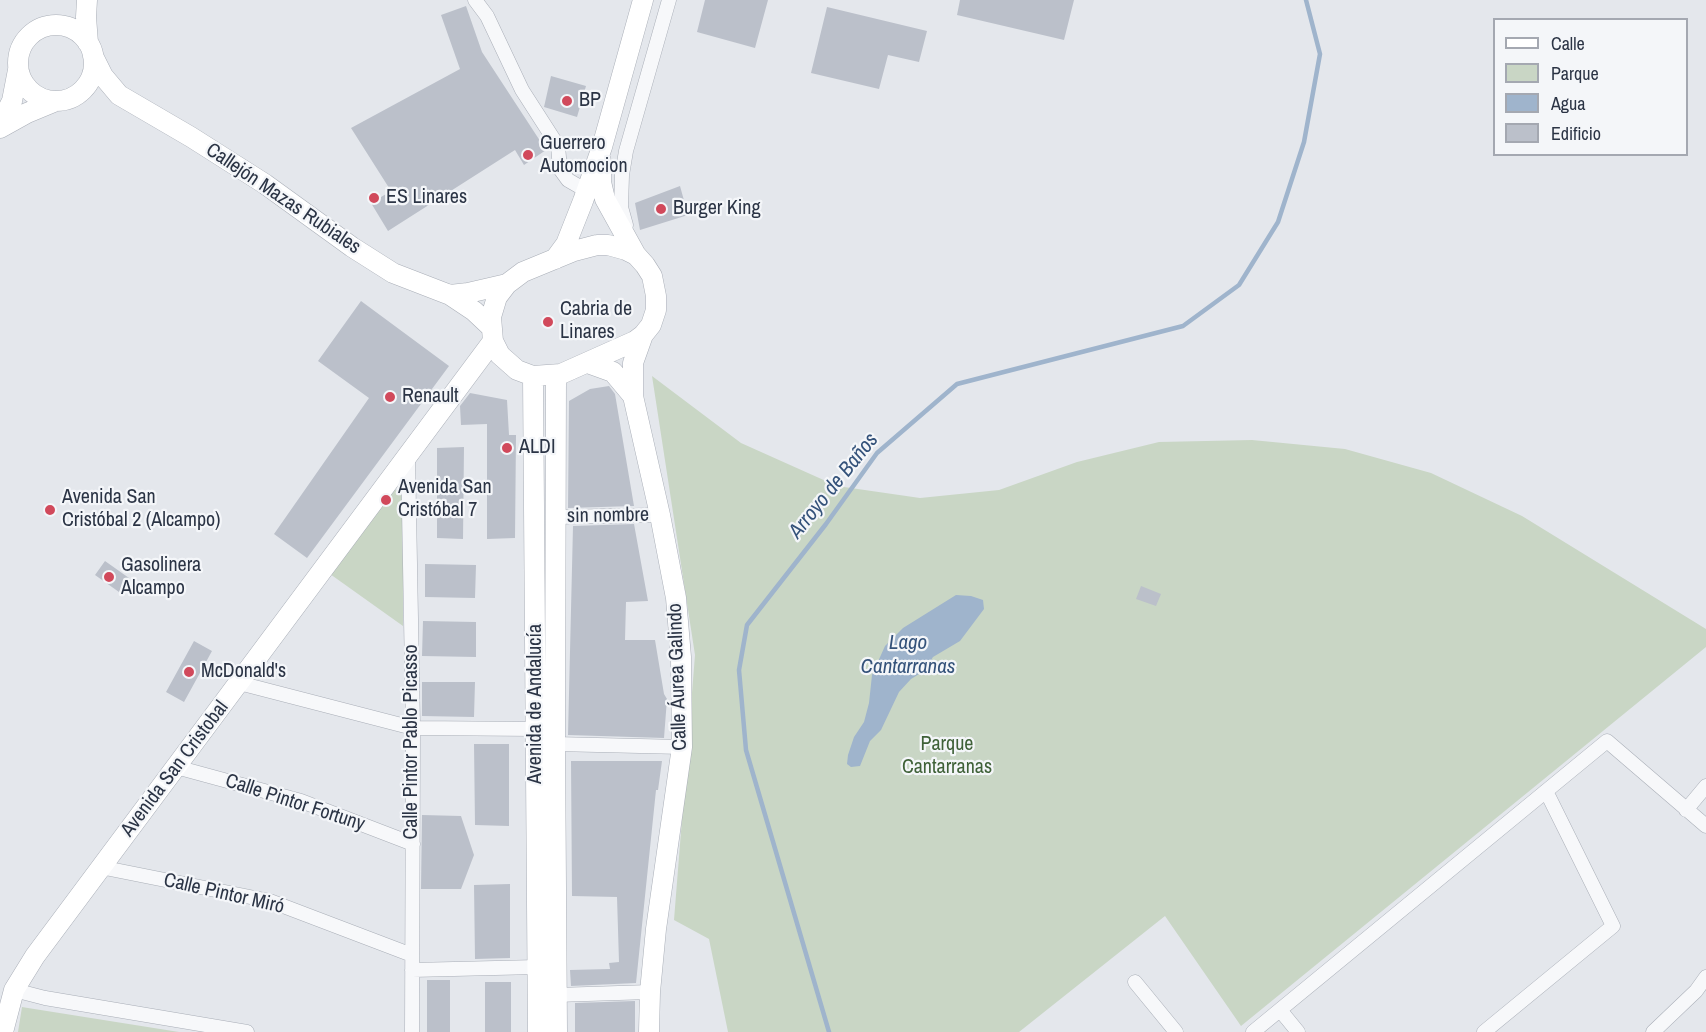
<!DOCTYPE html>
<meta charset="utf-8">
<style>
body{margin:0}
#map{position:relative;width:1706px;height:1032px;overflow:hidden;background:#e4e7ec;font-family:"Archivo Narrow",sans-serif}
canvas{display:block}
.legend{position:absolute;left:1493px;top:18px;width:195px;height:138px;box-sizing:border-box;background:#f4f6f9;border:2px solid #a4a8b1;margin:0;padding:8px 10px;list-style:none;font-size:18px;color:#2b3445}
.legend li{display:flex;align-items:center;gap:12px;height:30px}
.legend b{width:30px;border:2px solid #a4a8b1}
</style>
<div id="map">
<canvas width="1706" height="1032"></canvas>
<ul class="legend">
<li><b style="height:8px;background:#fff"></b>Calle</li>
<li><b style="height:16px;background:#c9d6c5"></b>Parque</li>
<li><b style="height:16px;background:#9fb4cc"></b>Agua</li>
<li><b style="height:16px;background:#bbc0ca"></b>Edificio</li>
</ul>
</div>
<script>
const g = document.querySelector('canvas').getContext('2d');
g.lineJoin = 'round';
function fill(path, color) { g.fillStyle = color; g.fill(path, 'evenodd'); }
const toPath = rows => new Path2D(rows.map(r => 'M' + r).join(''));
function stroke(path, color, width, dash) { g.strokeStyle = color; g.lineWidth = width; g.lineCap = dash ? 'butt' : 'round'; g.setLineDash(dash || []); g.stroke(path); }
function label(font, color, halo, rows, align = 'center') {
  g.font = font + ' "Archivo Narrow",sans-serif'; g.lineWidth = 4.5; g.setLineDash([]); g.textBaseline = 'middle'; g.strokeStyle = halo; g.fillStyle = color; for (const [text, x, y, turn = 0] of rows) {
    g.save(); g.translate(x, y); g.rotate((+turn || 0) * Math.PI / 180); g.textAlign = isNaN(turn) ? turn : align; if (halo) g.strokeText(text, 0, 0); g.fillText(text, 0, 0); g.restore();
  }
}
fill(toPath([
 [652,376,741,443,837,486,920,498,999,490,1077,462,1159,442,1252,440,1345,449,1431,473,1522,516,1706,629,1706,647,1241,1026,1165,916,1019,1032,728,1032,709,939,674,920,695,655],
 [400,489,403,497,403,626,330,574,390,491],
 [22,1007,28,1008,179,1032,18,1032]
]), '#c9d6c5');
fill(toPath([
 [956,595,971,596,983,600,984,609,960,641,933,657,924,671,911,679,899,692,881,730,870,741,860,766,851,767,847,764,848,755,854,737,864,722,869,703,872,675,885,646,903,628]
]), '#9fb4cc');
stroke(toPath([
 [829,1032,746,750,739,670,747,625,826,524,877,453,957,384,1183,326,1239,285,1278,222,1304,142,1320,54,1306,0]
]), '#9fb4cc', 4.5);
fill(toPath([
 [705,0,768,0,755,48,697,32],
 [960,0,1074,0,1064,40,957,15],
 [466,6,482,52,546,150,524,165,515,150,388,231,371,203,391,191,351,128,460,69,441,15],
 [827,7,927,31,919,62,888,55,879,89,811,73],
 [551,76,586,86,577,117,544,107],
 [680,186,688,215,640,230,635,203],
 [361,301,449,366,307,558,274,534,369,398,318,361],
 [609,386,615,394,634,506,568,508,569,401,590,389],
 [470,393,507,400,509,435,516,435,515,538,487,539,487,424,461,425,460,406],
 [464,447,463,539,437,538,437,448],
 [634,524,648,601,626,602,625,640,655,640,664,694,667,699,664,738,568,735,573,526],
 [105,561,129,578,119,592,95,575],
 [425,564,476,565,475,598,425,597],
 [1141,586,1161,594,1156,606,1136,599],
 [423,621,476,622,476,657,422,656],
 [194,641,212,651,184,702,166,692],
 [422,682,475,682,474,717,422,716],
 [474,744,509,744,509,826,475,825],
 [571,761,662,761,658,790,656,790,636,983,571,986,570,970,610,969,609,963,619,962,617,897,572,896],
 [422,815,461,816,474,855,461,889,421,889],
 [510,884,510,958,475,959,474,885],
 [427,980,450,980,450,1032,427,1032],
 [485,982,511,982,511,1032,485,1032],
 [635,1001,635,1032,575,1032,575,1003]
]), '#bbc0ca');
const street = toPath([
 [475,0,487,16,522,90,558,146,560,169,568,180,587,191],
 [626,225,621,207,622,175,626,151,669,0],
 [408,455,413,728,412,1032],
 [555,517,660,515],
 [239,683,413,728,536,729],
 [555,744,682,747],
 [176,767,301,801,413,844],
 [1686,810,1706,786],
 [100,867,270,901,412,955],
 [412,970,537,967],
 [1135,982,1176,1032],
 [14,990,45,998,247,1032],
 [556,995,650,992],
 [1280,1010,1298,1032],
 [1253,1032,1607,741,1706,826],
 [1484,1032,1613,926,1546,791],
 [1653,1032,1696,991,1706,977]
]);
const secondary = toPath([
 [87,0,86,17,88,43],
 '18 63a38 38 0 1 1 76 0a38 38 0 1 1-76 0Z',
 [93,56,103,76,119,95,191,137,265,184,352,247,393,273,450,295,474,311,491,327],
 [0,124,12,101,18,70],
 [0,128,27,113,56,101],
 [601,161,601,182,605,199,636,255],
 [597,245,608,245,626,250,636,255,645,265,652,276,656,296,656,310,651,325,643,335,635,341,561,374,533,376,517,370,500,355,493,341,491,317,497,297,507,284,523,272,574,251,597,245],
 [555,259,566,244,583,201,602,147,643,0],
 [450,295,468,293,507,284],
 [643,335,633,363,633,396,660,515,676,598,681,657,682,747,656,929,650,992,649,1032],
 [588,363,613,372,633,396],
 [533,376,538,1032],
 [556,376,555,744,557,1032],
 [3,1032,14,990,35,956,493,341]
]);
stroke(street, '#a9aeb7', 15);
stroke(secondary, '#a9aeb7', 21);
stroke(street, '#f7f8fa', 14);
stroke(secondary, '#fff', 20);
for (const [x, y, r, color] of [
 [567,101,6,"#d1495b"],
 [528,155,6,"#d1495b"],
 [374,198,6,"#d1495b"],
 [661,209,6,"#d1495b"],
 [548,322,6,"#d1495b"],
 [390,397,6,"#d1495b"],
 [507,448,6,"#d1495b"],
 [386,500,6,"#d1495b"],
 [50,510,6,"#d1495b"],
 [109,577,6,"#d1495b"],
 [189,672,6,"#d1495b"]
]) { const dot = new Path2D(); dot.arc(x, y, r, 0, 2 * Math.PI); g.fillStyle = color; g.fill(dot); stroke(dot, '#f4f6f9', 2); }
label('20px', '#2b3445', '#f4f6f9', [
 ["BP",579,101],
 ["Guerrero",540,144],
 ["Automocion",540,167],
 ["ES Linares",386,198],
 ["Burger King",673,209],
 ["Cabria de",560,310],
 ["Linares",560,333],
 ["Renault",402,397],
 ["ALDI",519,448],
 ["Avenida San",398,488],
 ["Cristóbal 7",398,511],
 ["Avenida San",62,498],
 ["Cristóbal 2 (Alcampo)",62,521],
 ["Gasolinera",121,566],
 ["Alcampo",121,589],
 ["McDonald's",201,672]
], 'left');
label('20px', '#2b3445', '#f4f6f9', [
 ["Callejón Mazas Rubiales",283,199,34],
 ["sin nombre",608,516,-1],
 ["Calle Áurea Galindo",678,677,-92],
 ["Avenida de Andalucía",536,704,-90],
 ["Calle Pintor Pablo Picasso",412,742,-90],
 ["Avenida San Cristobal",175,769,-53],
 ["Calle Pintor Fortuny",295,803,18],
 ["Calle Pintor Miró",224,894,13]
]);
label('20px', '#3f6138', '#f4f6f9', [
 ["Parque",947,745],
 ["Cantarranas",947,768]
]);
label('italic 21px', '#34527a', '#f4f6f9', [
 ["Arroyo de Baños",834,486,-51],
 ["Lago",908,643],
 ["Cantarranas",908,667]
]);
</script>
